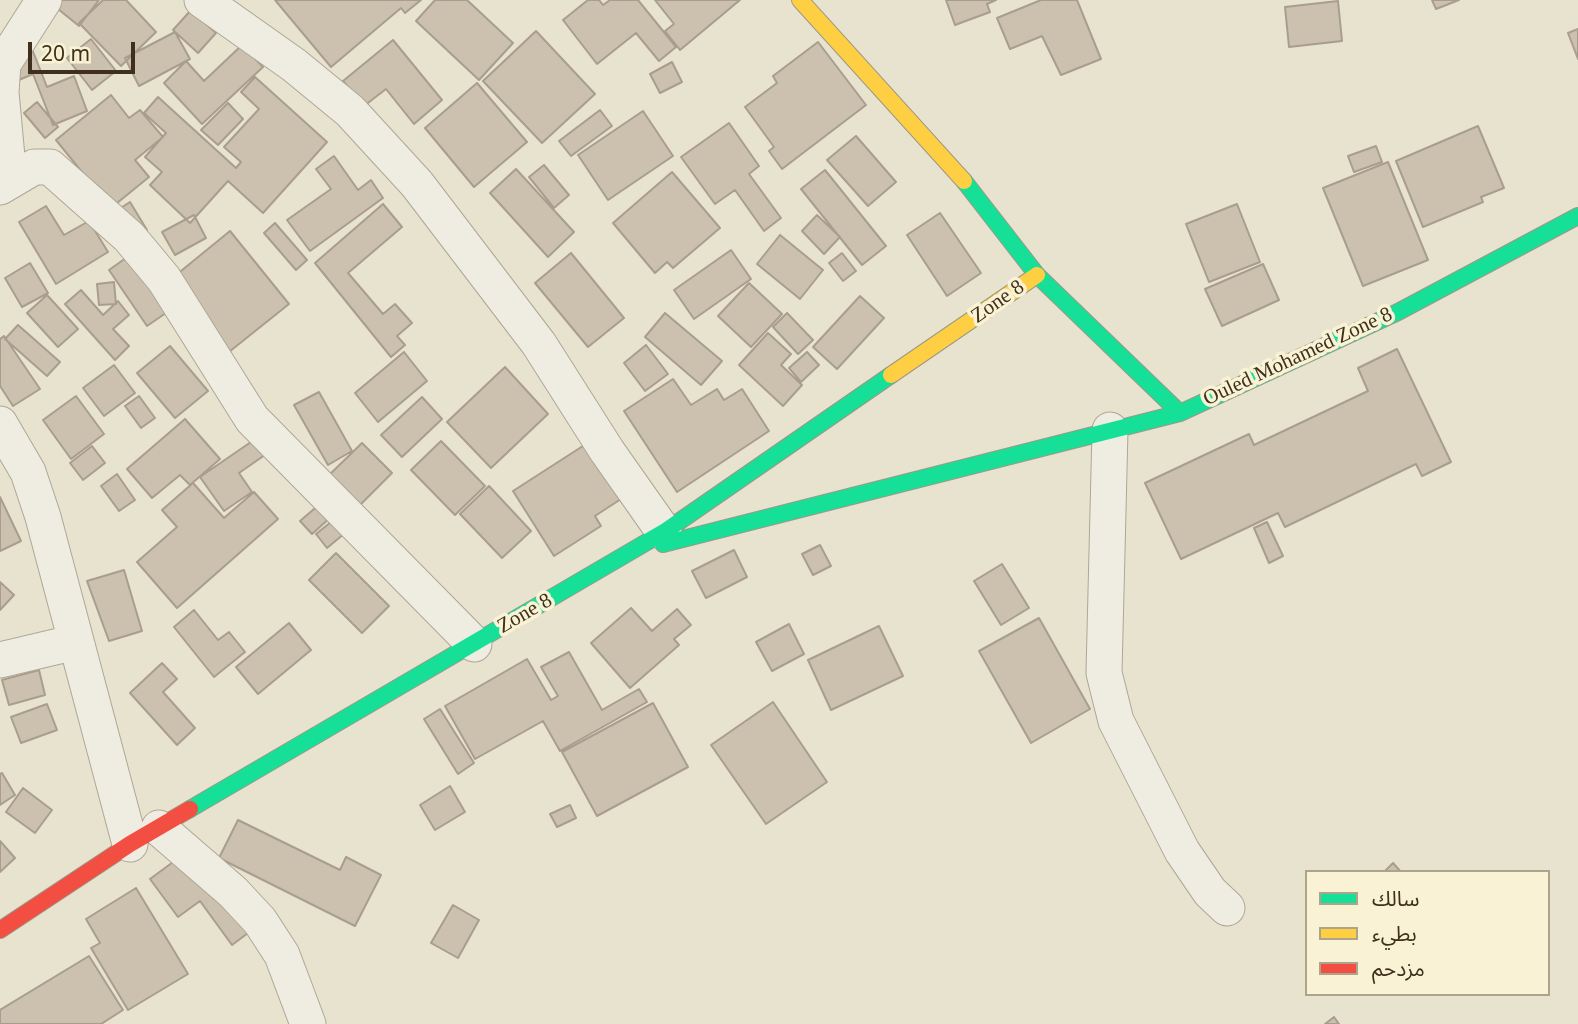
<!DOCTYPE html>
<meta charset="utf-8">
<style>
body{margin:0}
#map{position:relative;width:1578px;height:1024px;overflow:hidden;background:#e8e3ce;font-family:Georgia,"Noto Sans Arabic",serif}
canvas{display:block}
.legend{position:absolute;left:1305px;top:870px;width:245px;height:126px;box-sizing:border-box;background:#f9f2d4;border:2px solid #aea48b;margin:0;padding:9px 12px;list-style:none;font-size:21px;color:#3e301d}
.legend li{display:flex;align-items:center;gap:14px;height:35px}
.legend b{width:35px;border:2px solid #aea48b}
.scale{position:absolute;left:28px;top:42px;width:107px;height:32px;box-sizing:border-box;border:4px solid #3e301d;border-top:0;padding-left:9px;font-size:21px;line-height:24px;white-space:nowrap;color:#3e301d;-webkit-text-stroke:5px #f9f2d4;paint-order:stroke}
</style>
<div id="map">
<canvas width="1578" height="1024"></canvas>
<ul class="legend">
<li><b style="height:9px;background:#16e098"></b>سالك</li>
<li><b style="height:9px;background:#ffcf43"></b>بطيء</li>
<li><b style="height:9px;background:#f24e42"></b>مزدحم</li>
</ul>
<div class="scale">20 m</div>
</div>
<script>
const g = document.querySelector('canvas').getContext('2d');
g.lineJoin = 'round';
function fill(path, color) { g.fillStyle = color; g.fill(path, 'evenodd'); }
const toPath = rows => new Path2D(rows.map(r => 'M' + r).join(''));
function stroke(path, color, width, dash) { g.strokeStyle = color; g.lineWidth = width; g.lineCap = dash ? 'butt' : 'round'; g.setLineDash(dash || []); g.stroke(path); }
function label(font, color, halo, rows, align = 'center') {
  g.font = font + ' Georgia,serif'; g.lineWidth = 7; g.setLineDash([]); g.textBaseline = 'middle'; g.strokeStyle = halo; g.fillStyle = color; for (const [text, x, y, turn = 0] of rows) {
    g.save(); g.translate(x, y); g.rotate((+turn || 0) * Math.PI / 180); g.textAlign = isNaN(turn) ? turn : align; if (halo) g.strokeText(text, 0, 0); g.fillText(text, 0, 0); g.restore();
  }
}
const building = toPath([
 [47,0,99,0,79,26,47,0],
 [103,0,126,0,156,32,121,66,79,23,103,0],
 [275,0,421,0,405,13,401,8,331,67,275,0],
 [435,0,467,0,513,43,479,80,416,21,435,0],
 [588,0,599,0,603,5,610,0,638,0,676,47,659,61,636,33,597,64,563,20,588,0],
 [655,0,740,0,680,50,665,31,674,24,655,0],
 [946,0,996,0,987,4,990,12,955,25,946,0],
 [1041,0,1077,0,1101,59,1061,75,1042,36,1010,49,997,18,1041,0],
 [1432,0,1459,0,1436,9,1432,0],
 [1338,1,1342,41,1289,47,1285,7,1338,1],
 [191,10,216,33,198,53,173,30,191,10],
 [1578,29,1578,59,1568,33,1578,29],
 [536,31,595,94,542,143,483,81,536,31],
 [175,32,190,59,139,86,125,58,175,32],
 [91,39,116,71,92,90,67,58,91,39],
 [393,40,442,100,414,124,386,89,364,106,343,81,393,40],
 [818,42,866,105,782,169,769,151,774,147,745,107,777,83,773,76,818,42],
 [30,44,47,87,74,76,87,111,53,125,33,74,7,85,30,44],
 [242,45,263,67,202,124,164,83,186,61,204,81,242,45],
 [672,62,682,82,660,93,650,74,672,62],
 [255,77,327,142,263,213,228,181,190,223,150,185,162,172,145,157,166,133,144,113,158,97,236,168,241,162,224,147,259,109,241,92,255,77],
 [477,83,527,142,474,187,425,128,477,83],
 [111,95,129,118,140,110,163,137,135,160,149,177,111,208,56,140,111,95],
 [37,102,58,127,45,138,24,113,37,102],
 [228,103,243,119,218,145,201,130,228,103],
 [600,110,612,126,571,156,559,141,600,110],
 [643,111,673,156,608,200,578,155,643,111],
 [729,123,759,166,749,174,781,218,764,231,735,190,715,204,681,157,729,123],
 [1478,126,1504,188,1481,197,1483,202,1423,227,1396,161,1478,126],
 [856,136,896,182,868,206,827,160,856,136],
 [1376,146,1382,162,1354,172,1348,156,1376,146],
 [334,156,358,190,371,180,383,198,310,251,287,220,331,189,316,169,334,156],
 [1388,162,1428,260,1363,286,1323,188,1388,162],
 [544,165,569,195,554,208,529,177,544,165],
 [516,169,574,232,548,257,490,193,516,169],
 [825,170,886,246,862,265,801,189,825,170],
 [672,172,720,228,673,268,667,262,655,273,613,223,672,172],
 [130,202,147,230,125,243,108,216,130,202],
 [383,204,402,227,348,273,383,314,395,304,412,323,397,336,405,345,391,357,315,263,383,204],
 [1237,204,1260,262,1209,282,1186,224,1237,204],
 [46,206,64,235,89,221,108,252,56,284,19,222,46,206],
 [940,213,981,273,947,296,907,235,940,213],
 [194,215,206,238,175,255,162,232,194,215],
 [817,215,840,237,824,254,802,231,817,215],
 [275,223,307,260,296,270,264,233,275,223],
 [230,231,289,304,229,352,170,280,230,231],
 [780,235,823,270,800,299,757,264,780,235],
 [140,248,179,304,147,326,109,270,140,248],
 [731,250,751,279,694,319,674,290,731,250],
 [571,253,624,318,588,347,535,283,571,253],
 [842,253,856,271,843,281,829,263,842,253],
 [30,263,48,293,22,307,5,278,30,263],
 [1263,264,1279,300,1222,326,1205,289,1263,264],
 [114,282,116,304,99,305,97,284,114,282],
 [749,283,782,314,751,347,718,316,749,283],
 [81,290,103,315,118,301,129,315,113,329,129,346,115,360,65,304,81,290],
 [47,295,78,329,58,347,27,313,47,295],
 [860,296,884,318,837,369,813,347,860,296],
 [665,313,722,361,701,385,645,337,665,313],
 [787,313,813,340,798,354,773,327,787,313],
 [18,325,60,362,47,376,5,339,18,325],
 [768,333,791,354,781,365,802,385,783,406,739,365,768,333],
 [4,336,40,389,13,406,0,386,0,339,4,336],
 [646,345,668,374,645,391,624,363,646,345],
 [170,346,208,391,175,418,137,373,170,346],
 [1397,349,1451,462,1422,476,1416,464,1285,527,1278,513,1181,559,1145,483,1249,434,1254,445,1368,391,1358,368,1397,349],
 [404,352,427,381,378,422,355,393,404,352],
 [807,352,819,365,801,382,789,368,807,352],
 [114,365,135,393,104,416,83,388,114,365],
 [505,367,548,414,491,468,447,422,505,367],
 [673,379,691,405,717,389,724,400,742,389,769,431,677,492,624,411,673,379],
 [319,392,352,451,328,465,294,405,319,392],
 [76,396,104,434,71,459,43,420,76,396],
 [139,396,155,418,141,428,125,406,139,396],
 [422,397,442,419,402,457,381,435,422,397],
 [185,419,220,459,190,485,180,475,152,498,127,469,185,419],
 [264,433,275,448,239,473,252,492,224,511,200,477,264,433],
 [441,441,485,486,455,515,411,470,441,441],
 [362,443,392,473,355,510,325,479,362,443],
 [586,444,621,499,595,516,601,526,554,556,513,491,586,444],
 [92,446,105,463,83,480,70,463,92,446],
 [117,474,135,500,119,511,101,486,117,474],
 [193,483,224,518,254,492,278,519,177,608,137,562,177,527,162,510,193,483],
 [489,486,531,531,502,558,460,514,489,486],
 [0,497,21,541,0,551,0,497],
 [321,503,332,516,312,534,300,521,321,503],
 [341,514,351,528,327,548,316,534,341,514],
 [1267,522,1283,556,1269,563,1254,528,1267,522],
 [820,545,831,566,813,575,802,554,820,545],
 [734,550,747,577,706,598,692,571,734,550],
 [336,553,389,606,362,633,309,580,336,553],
 [1002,564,1029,608,1001,625,974,581,1002,564],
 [124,570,142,631,109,641,87,581,124,570],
 [0,582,14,595,0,610,0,582],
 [631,608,652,631,677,609,691,625,674,639,679,645,630,688,591,643,631,608],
 [194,610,218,640,229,632,245,652,214,677,174,627,194,610],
 [1039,618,1090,709,1031,743,979,651,1039,618],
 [289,623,311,650,258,694,236,667,289,623],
 [789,624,804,654,772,671,756,642,789,624],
 [879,626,903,676,831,710,808,660,879,626],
 [569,652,602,710,639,689,647,702,560,751,543,721,475,759,445,706,527,659,551,700,558,696,541,667,569,652],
 [162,663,177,679,163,692,195,728,177,745,130,693,162,663],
 [39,670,45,695,9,705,2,680,39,670],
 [773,702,827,782,766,824,711,745,773,702],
 [653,703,688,767,597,816,562,752,653,703],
 [47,704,57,730,21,743,11,717,47,704],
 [440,709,474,763,458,774,424,719,440,709],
 [2,773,15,795,0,805,0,774,2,773],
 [450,786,465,812,435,830,420,805,450,786],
 [23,788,52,810,35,833,6,812,23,788],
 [570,805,576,818,557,827,550,814,570,805],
 [238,820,340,870,346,857,381,875,355,926,219,858,238,820],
 [0,841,15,858,0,872,0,841],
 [188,851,248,933,232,945,200,901,178,917,150,879,188,851],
 [1393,863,1401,872,1384,872,1393,863],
 [136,888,188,974,128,1010,91,948,100,943,86,919,136,888],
 [453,905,479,920,458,958,431,943,453,905],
 [89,956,123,1010,101,1024,0,1024,0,1010,89,956],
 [1334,1017,1339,1024,1325,1024,1334,1017]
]);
fill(building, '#ccc1ae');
stroke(building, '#a99e8d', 2);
const street = toPath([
 [202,0,294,65,350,111,417,184,539,344,607,451,664,532],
 [9,179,1,92,3,64,44,0],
 [0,187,34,167,50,167,129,237,164,279,252,419,474,644],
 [0,424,28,472,43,517,130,844],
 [1110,430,1104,673,1116,721,1182,851,1210,892,1227,908],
 [0,660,76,642],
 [159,828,233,892,260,921,282,955,308,1024]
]);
const fast = toPath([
 [964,181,1037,275,1180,413,1398,312,1578,216],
 [663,544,1180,413],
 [190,809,664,532,891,375]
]);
const slow = toPath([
 [800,0,964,181],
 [891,375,1037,275]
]);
const jam = toPath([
 [0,930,130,844,190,809]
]);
stroke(street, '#ada797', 37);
stroke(fast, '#9d9787', 18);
stroke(slow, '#9d9787', 18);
stroke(jam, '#9d9787', 18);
stroke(street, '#efece1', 35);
stroke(fast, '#16e098', 16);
stroke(slow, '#ffcf43', 16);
stroke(jam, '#f24e42', 16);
label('21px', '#3e301d', '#f9f2d4', [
 ["Zone 8",998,302,-35],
 ["Ouled Mohamed Zone 8",1298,357,-25],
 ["Zone 8",525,614,-30]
]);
</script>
